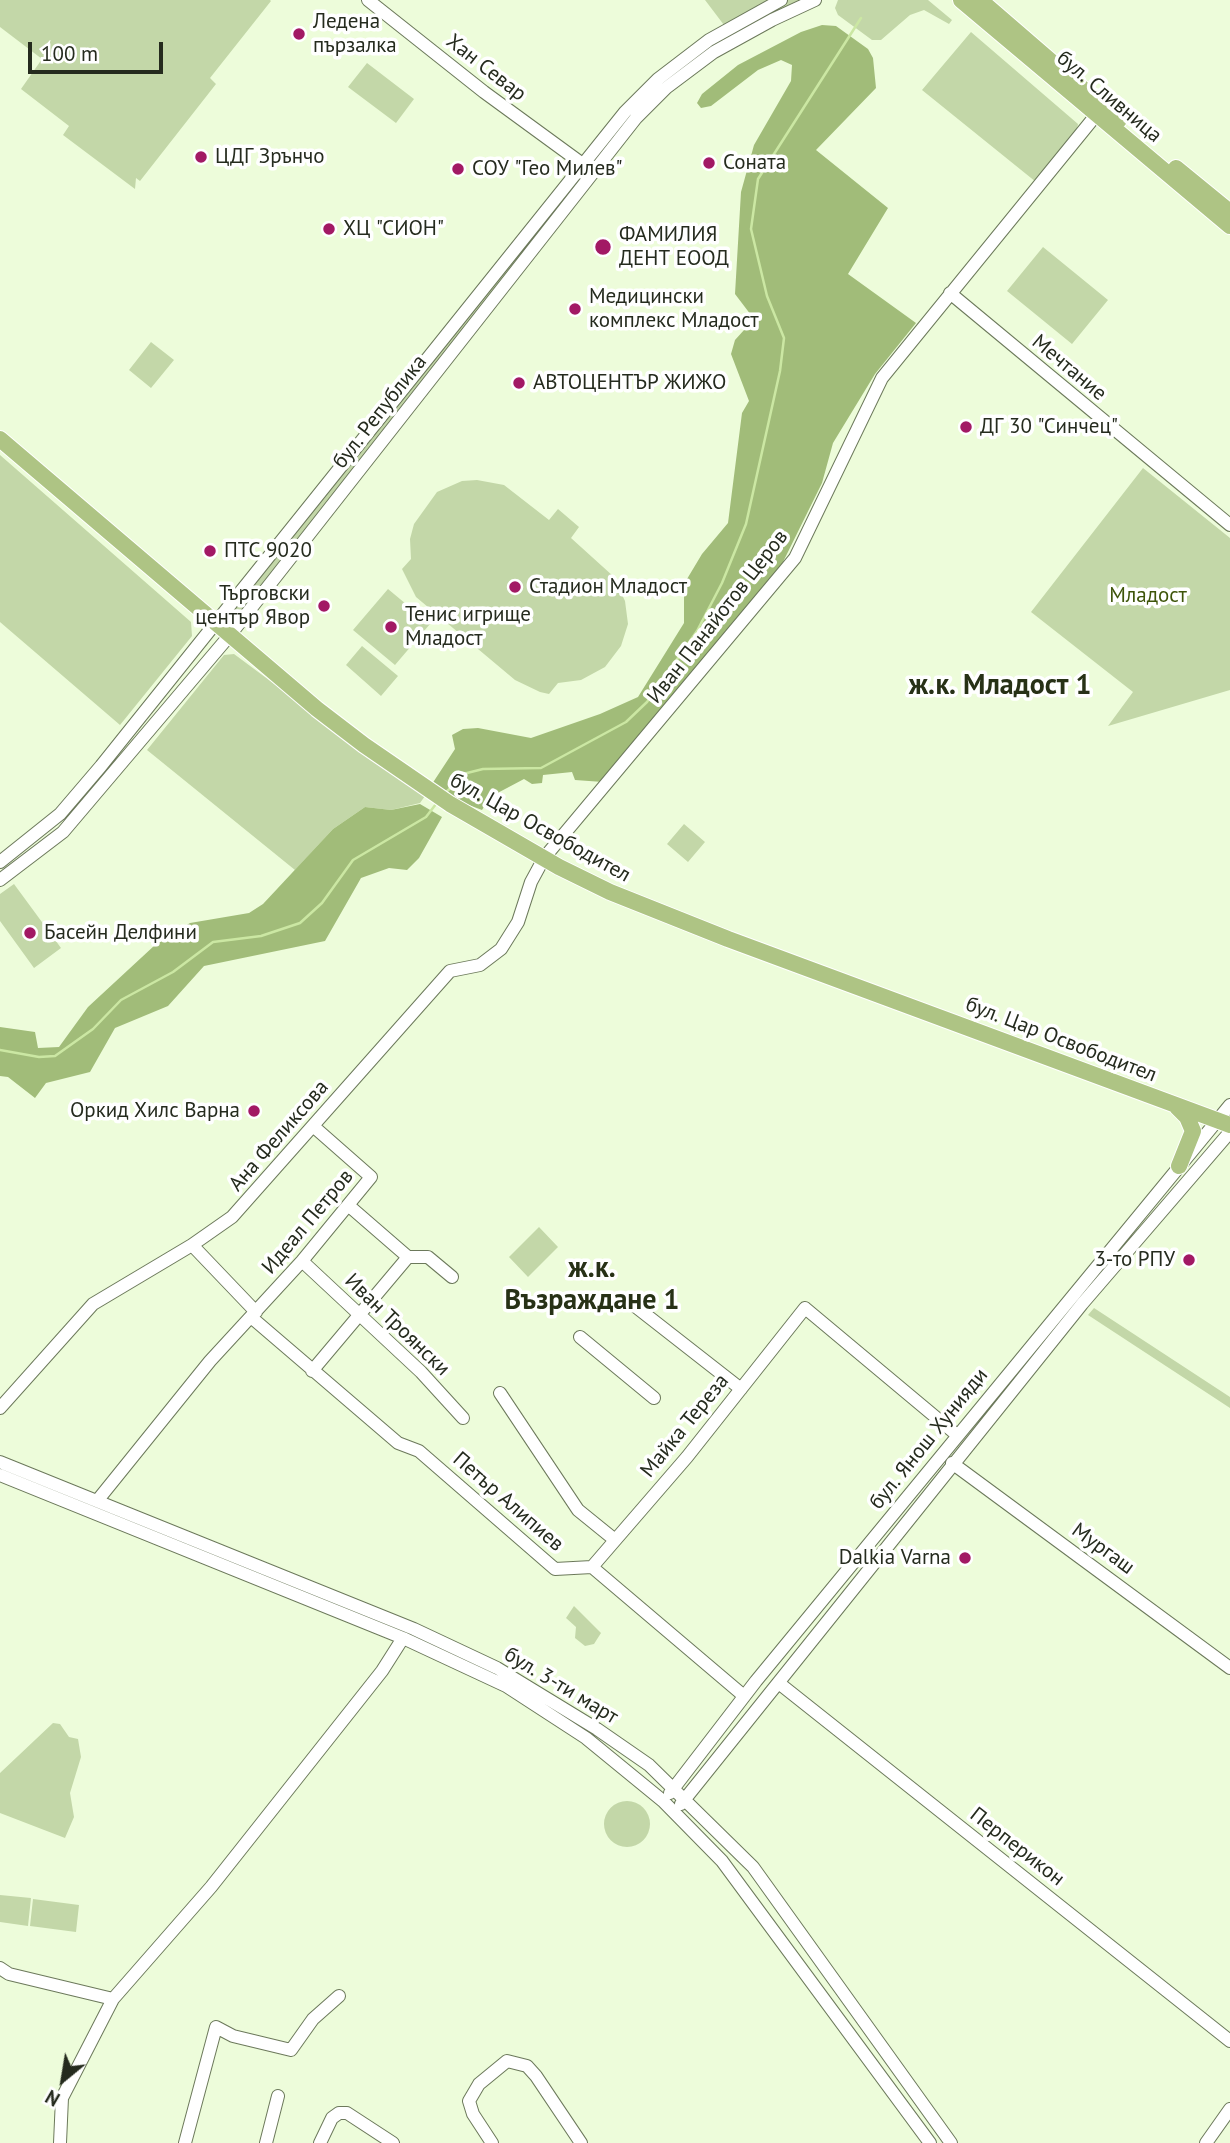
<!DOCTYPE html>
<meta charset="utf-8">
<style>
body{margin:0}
#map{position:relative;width:1230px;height:2143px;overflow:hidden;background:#edfcda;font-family:"PT Sans",sans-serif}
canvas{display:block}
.north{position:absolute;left:28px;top:2045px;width:70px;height:70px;-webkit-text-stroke:5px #fff;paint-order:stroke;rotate:210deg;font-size:19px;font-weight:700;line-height:28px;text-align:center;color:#252b1e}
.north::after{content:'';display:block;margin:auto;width:24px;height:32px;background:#252b1e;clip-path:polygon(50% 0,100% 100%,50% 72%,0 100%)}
.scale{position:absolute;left:28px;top:42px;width:135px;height:32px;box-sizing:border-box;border:4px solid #252b1e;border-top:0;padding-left:9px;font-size:21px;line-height:24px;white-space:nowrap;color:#252b1e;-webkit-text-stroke:5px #fff;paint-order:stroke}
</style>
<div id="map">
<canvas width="1230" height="2143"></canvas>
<div class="north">N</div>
<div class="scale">100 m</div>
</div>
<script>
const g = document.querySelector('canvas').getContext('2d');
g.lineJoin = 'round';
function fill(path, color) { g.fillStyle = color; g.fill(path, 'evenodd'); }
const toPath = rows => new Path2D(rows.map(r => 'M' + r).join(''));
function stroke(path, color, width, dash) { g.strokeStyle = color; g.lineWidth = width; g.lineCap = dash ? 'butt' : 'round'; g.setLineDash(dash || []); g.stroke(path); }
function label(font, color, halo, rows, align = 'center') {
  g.font = font + ' "PT Sans",sans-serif'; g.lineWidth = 7; g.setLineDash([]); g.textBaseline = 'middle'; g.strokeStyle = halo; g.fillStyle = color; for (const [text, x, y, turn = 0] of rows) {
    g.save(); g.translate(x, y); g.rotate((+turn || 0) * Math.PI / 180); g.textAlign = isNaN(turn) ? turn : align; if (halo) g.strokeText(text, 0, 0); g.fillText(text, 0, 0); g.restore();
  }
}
fill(toPath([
 [0,0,270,0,271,1,210,78,216,84,140,181,136,178,135,189,63,135,69,126,21,89,42,59,0,27],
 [705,0,815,0,688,71,598,165,588,157,625,112,727,29],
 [838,0,928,0,952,20,949,24,924,10,910,15,881,40,872,40,838,15,835,8],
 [971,32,1078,124,1076,134,1036,182,922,90],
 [367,63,414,99,396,123,348,87],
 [567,184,575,193,244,616,231,606],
 [1043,247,1108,300,1072,344,1007,291],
 [151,342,174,360,151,388,129,370],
 [0,455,191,622,192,636,120,725,0,622],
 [1143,468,1230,538,1230,690,1108,726,1133,692,1031,612],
 [477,480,504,485,549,520,558,509,579,527,571,538,613,576,625,601,628,624,621,646,605,667,581,680,558,683,549,694,540,692,515,680,416,597,402,569,411,559,410,539,414,524,437,492,462,481],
 [388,589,430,624,395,665,353,630],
 [362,646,398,676,381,696,346,665],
 [234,654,425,796,420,803,391,810,365,807,333,829,295,870,147,750,224,655],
 [684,824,705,842,688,862,667,844],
 [14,884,61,948,34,968,0,921,0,894],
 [539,1227,558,1247,528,1277,509,1257],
 [1094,1308,1230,1397,1230,1408,1088,1315],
 [574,1606,601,1633,594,1644,585,1646,575,1638,576,1627,566,1618],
 [53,1723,60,1724,69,1737,78,1739,81,1757,70,1793,74,1817,65,1838,0,1813,0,1773],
 '604 1824a23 23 0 1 1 46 0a23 23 0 1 1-46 0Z',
 [0,1895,31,1898,28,1926,0,1922],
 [33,1899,79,1905,76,1932,30,1926]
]), '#c3d7a8');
fill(toPath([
 [822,25,836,26,868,49,873,58,876,88,816,150,888,208,848,274,916,323,875,374,833,443,822,483,782,564,603,782,575,780,572,772,543,775,542,783,532,784,524,779,490,797,482,810,461,802,432,784,455,749,452,735,463,729,478,728,531,738,600,714,638,697,684,623,684,584,702,554,728,523,742,413,749,401,731,354,735,340,754,319,735,294,741,192,754,145,791,81,792,65,781,60,758,70,711,106,701,108,697,103,702,94,738,65,801,32],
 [420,804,442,817,419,858,407,870,389,868,361,878,325,941,204,966,168,1006,115,1028,90,1072,46,1083,35,1098,8,1077,0,1076,0,1027,35,1032,38,1048,59,1047,88,1007,155,945,190,923,249,913,263,904,333,829,365,807,391,810]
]), '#a1bc79');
stroke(toPath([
 [445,793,467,773,483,769,541,768,626,722,647,702,697,631,722,583,746,524,780,371,784,338,767,296,751,229,758,179,861,18],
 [0,1050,39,1057,55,1056,93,1029,121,1000,173,972,213,942,261,936,300,923,322,903,353,860,426,817,436,804]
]), '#cbe7a3', 2.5);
const minor = toPath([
 [368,0,484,92,588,168],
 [950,293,1230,525],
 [0,862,60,814,101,766,625,112,658,79,709,40,781,0],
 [0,880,63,832,230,635,636,118,666,88,714,52,772,20,815,0],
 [348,1205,408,1257],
 [192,1245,256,1312],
 [302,1261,421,1372,463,1418],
 [631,1303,741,1389],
 [251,1317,398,1443,419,1451,555,1569,592,1567,744,1696],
 [580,1337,654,1398],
 [312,1371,408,1257,428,1257,452,1277],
 [500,1393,578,1510,615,1540],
 [0,1408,93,1304,192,1245,232,1217,450,971,480,965,501,949,518,922,531,882,544,858,795,558,882,378,1101,109],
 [0,1462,414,1629,497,1668,597,1729,649,1765,753,1867,951,2143],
 [952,1463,1230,1668],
 [0,1475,403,1638,506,1686,586,1738,663,1801,722,1861,930,2143],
 [97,1501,210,1361,302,1261,371,1177,313,1126],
 [592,1567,687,1457,805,1308,957,1435],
 [780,1684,1230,2041],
 [670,1793,756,1681,1230,1105],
 [681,1804,1082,1304,1230,1132],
 [0,1968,9,1974,113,1999,211,1887,382,1671,403,1638],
 [60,2143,62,2098,113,1999],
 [185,2143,216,2027,233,2036,291,2050,313,2019,339,1996],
 [266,2143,278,2096],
 [320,2143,332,2118,339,2113,347,2113,393,2143],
 [492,2143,473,2114,469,2101,479,2084,507,2061,527,2066,536,2076,581,2143],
 [1206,2143,1230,2109]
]);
const major = toPath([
 [961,0,1230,226],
 [980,0,1119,120],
 [1176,168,1230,212],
 [0,439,317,709,364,745,450,804,559,867,610,892,728,939,1230,1125],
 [1177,1107,1187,1117,1193,1131,1179,1166]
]);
stroke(minor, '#6c795b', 14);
stroke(major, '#fff', 18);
stroke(minor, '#fff', 12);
stroke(major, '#aec484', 16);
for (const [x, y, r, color] of [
 [299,34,7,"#a21964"],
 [201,157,7,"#a21964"],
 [709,163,7,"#a21964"],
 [458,169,7,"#a21964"],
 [329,229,7,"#a21964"],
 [603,247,9,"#a21964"],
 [575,309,7,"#a21964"],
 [519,383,7,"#a21964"],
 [966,427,7,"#a21964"],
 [210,551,7,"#a21964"],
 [515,587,7,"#a21964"],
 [324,606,7,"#a21964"],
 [391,627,7,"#a21964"],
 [30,933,7,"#a21964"],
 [254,1111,7,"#a21964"],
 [1189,1260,7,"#a21964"],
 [965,1558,7,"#a21964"]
]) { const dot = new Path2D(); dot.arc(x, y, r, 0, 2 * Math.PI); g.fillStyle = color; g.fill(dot); stroke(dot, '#fff', 2.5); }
label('21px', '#252b1e', '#fff', [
 ["Ледена",313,22],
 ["пързалка",313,46],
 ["ЦДГ Зрънчо",215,157],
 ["Соната",723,163],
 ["СОУ \"Гео Милев\"",472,169],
 ["ХЦ \"СИОН\"",343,229],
 ["ФАМИЛИЯ",619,235],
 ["ДЕНТ ЕООД",619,259],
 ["Медицински",589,297],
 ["комплекс Младост",589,321],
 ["АВТОЦЕНТЪР ЖИЖО",533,383],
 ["ДГ 30 \"Синчец\"",980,427],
 ["ПТС 9020",224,551],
 ["Стадион Младост",529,587],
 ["Търговски",310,594,"right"],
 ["център Явор",310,618,"right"],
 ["Тенис игрище",405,615],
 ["Младост",405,639],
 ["Басейн Делфини",44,933],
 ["Оркид Хилс Варна",240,1111,"right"],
 ["3-то РПУ",1175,1260,"right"],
 ["Dalkia Varna",951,1558,"right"]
], 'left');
label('21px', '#252b1e', '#fff', [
 ["Хан Севар",486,68,38],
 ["бул. Сливница",1109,97,40],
 ["Мечтание",1069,368,40],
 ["бул. Република",380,412,-52],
 ["Иван Панайотов Церов",718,617,-52],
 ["бул. Цар Освободител",540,828,29],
 ["бул. Цар Освободител",1061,1040,21],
 ["Ана Феликсова",279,1136,-49],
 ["Идеал Петров",308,1222,-50],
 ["Иван Троянски",397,1325,44],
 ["Майка Тереза",685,1426,-51],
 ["бул. Янош Хунияди",929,1439,-51],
 ["Петър Алипиев",508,1502,41],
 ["Мургаш",1103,1549,36],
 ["бул. 3-ти март",561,1686,31],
 ["Перперикон",1017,1847,38]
]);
label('21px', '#3e550a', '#fff', [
 ["Младост",1148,596]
]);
label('bold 28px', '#273116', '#fff', [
 ["ж.к. Младост 1",1000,686],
 ["ж.к.",592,1269],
 ["Възраждане 1",592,1301]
]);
</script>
